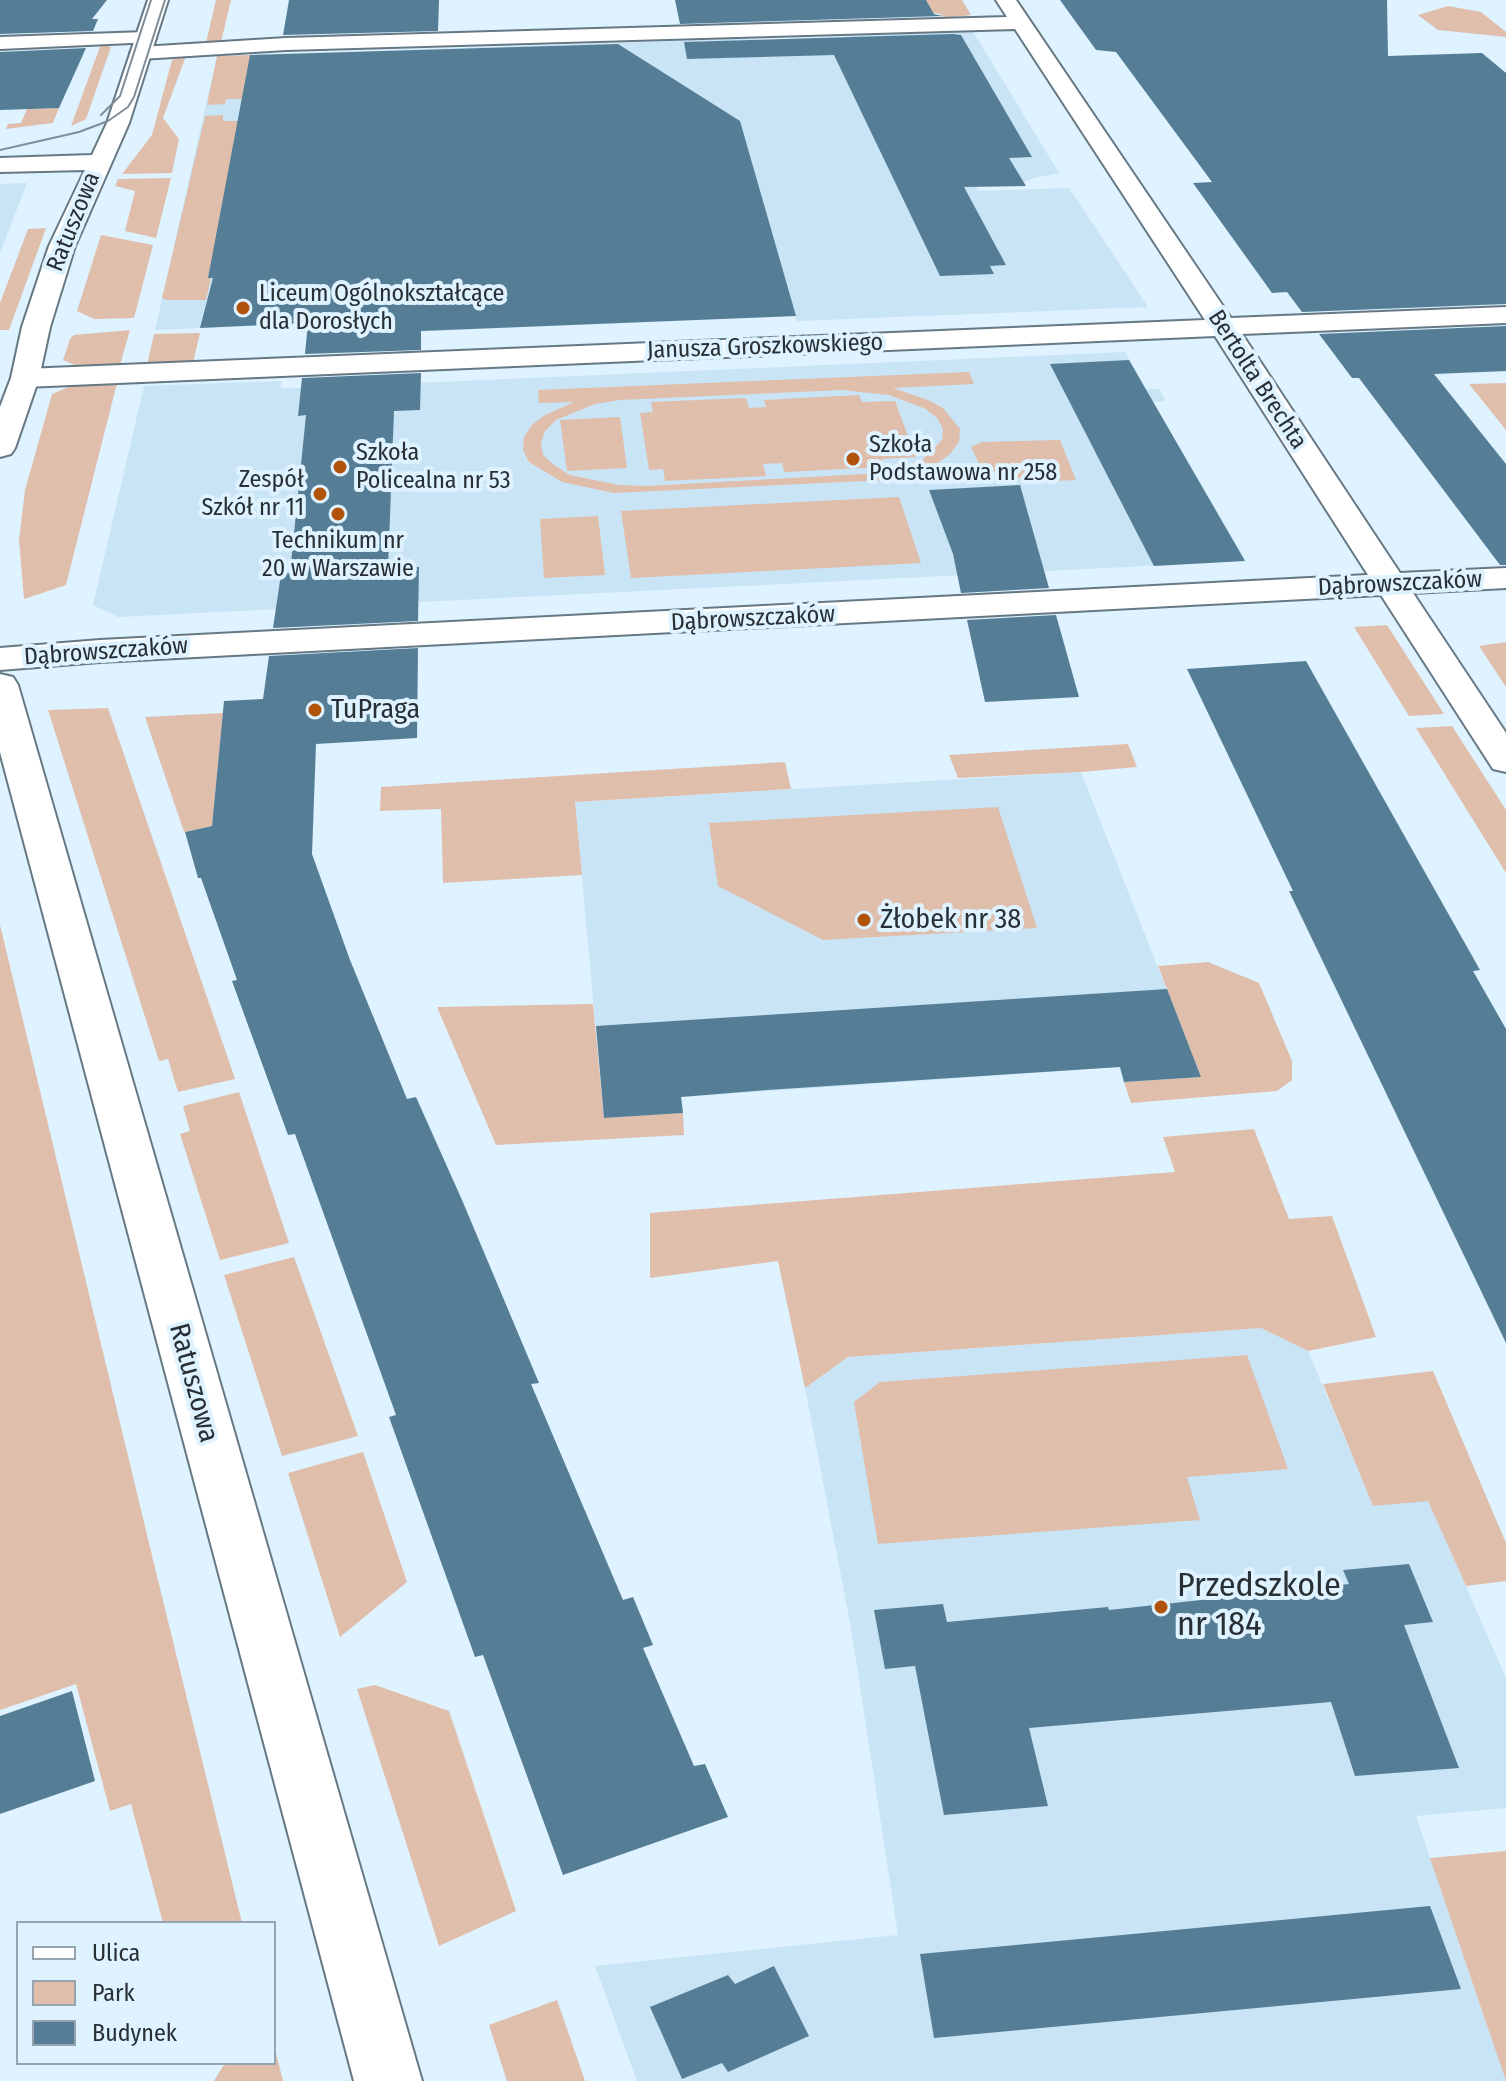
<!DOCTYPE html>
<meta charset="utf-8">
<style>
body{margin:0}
#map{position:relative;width:1506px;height:2081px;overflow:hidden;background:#def2ff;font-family:"Fira Sans Condensed",sans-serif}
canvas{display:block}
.legend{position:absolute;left:16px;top:1921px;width:260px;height:144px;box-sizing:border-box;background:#def2ff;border:2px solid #95a4ae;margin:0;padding:10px 14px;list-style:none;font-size:24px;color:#283035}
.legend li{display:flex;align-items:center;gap:16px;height:40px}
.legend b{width:40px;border:2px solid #95a4ae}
</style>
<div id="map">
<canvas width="1506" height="2081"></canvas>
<ul class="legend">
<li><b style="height:10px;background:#fff"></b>Ulica</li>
<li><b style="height:22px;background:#e0beac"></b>Park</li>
<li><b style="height:22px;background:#557e96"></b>Budynek</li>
</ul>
</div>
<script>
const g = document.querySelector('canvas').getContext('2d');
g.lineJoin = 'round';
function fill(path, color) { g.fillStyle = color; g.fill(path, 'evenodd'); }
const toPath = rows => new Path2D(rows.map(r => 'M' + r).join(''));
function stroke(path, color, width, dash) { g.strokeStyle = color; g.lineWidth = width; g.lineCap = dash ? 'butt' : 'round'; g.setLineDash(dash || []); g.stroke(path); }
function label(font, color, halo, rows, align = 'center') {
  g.font = font + ' "Fira Sans Condensed",sans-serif'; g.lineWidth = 8; g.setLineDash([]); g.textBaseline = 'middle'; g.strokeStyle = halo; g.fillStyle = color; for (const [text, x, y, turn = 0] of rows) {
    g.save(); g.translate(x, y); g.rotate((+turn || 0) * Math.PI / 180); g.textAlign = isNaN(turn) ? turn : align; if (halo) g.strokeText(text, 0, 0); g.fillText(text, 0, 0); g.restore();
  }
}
fill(toPath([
 [971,28,1059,173,1034,178,1024,182,1026,186,977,187,978,191,1069,188,1148,307,797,321,795,316,358,334,357,321,155,330,217,56,736,39,757,39,759,42,847,39,845,33],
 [27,183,0,253,0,184],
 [1125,352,1146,389,1159,389,1166,401,1153,402,1246,561,118,617,93,605,144,386,282,381,280,388,301,388],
 [1081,772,1201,1077,1124,1082,1119,1067,682,1097,683,1113,604,1118,575,802],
 [1261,1328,1308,1351,1373,1505,1428,1500,1506,1678,1506,1808,1416,1816,1506,2081,637,2081,595,1966,898,1935,851,1628,805,1388,847,1357]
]), '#c9e4f5');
fill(toPath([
 [216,0,231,0,221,42,206,43],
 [926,0,962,0,971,15,944,18,941,14,933,13],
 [1448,6,1481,12,1506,32,1506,37,1438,30,1418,15],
 [101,44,111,47,86,119,71,126],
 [253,55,245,99,226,99,225,104,207,105,217,56],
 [186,56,163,118,179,139,172,173,122,174,152,135,172,60],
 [59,108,53,123,6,129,8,124,21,123,27,109],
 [223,115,223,121,241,121,208,278,211,278,206,300,167,300,162,298,205,116],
 [171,178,156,238,125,231,135,191,115,186,118,179],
 [46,228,9,330,0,330,0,303,28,229],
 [101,235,153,245,134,318,94,319,77,311],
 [130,330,120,365,79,367,63,360,70,339,74,335],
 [200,333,193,363,147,365,154,334],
 [969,372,974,384,893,388,928,400,943,408,960,429,959,442,950,454,935,465,886,480,614,493,562,482,529,462,523,450,524,437,532,425,545,415,574,402,539,403,538,390],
 [842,390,889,395,926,409,938,419,943,429,942,440,922,460,881,473,647,486,619,485,570,475,554,465,543,455,541,443,545,431,556,420,595,404,620,400],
 [117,383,66,585,24,599,19,540,25,490,52,394,71,386],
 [1506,383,1506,430,1469,384],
 [859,395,862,402,895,401,916,457,882,459,884,467,784,472,782,463,763,464,766,476,665,481,663,469,649,470,640,413,653,412,651,402,746,398,749,408,766,407,764,400],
 [620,417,627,468,567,471,560,420],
 [1060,440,1076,480,1033,482,981,468,971,447,982,442],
 [899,497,921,563,631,578,621,511],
 [598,516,605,575,544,578,540,519],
 [1387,625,1444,714,1409,716,1354,627],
 [1506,642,1506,687,1479,646],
 [108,708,235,1079,178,1092,168,1059,159,1061,48,710],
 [223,713,212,826,184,832,145,717],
 [1452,726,1506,810,1506,873,1416,728],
 [1128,744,1137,767,1081,772,958,778,949,755],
 [785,762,791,789,575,802,582,875,443,883,441,809,380,811,381,787],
 [998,807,1037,928,823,940,718,886,709,823],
 [0,925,156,1572,242,1923,163,1923,131,1804,110,1811,76,1684,0,1710],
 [1208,962,1259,983,1292,1061,1292,1080,1277,1091,1131,1103,1124,1082,1201,1077,1158,966],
 [593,1004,604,1118,683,1113,684,1135,496,1145,437,1007],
 [239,1092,289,1243,220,1260,180,1134,190,1131,183,1106],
 [1254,1129,1289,1219,1332,1216,1376,1337,1308,1351,1261,1328,848,1357,805,1388,778,1261,650,1278,650,1213,1175,1172,1163,1137],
 [294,1257,358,1436,282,1456,224,1275],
 [1247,1355,1288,1469,1187,1477,1200,1520,878,1544,854,1402,880,1382],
 [1433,1371,1506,1543,1506,1581,1466,1586,1428,1501,1373,1506,1323,1384],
 [363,1452,407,1582,340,1637,288,1473],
 [375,1685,449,1711,516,1911,439,1946,357,1689],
 [1506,1851,1506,2081,1430,1858],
 [557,2000,585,2081,507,2081,489,2025],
 [274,2045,283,2081,214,2081,223,2066,232,2063,274,2063]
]), '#e0beac');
fill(toPath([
 [0,0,107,0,92,19,98,19,93,31,0,34],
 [289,0,439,0,438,31,283,35],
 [675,0,926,0,934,14,943,16,680,24],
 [1060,0,1387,0,1388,56,1482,53,1506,73,1506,304,1302,312,1287,292,1272,293,1193,183,1212,182,1116,52,1096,50],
 [953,34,961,35,1032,157,1009,158,1026,186,964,187,1006,265,990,266,994,274,940,276,834,55,687,59,684,42],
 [618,44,740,121,796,316,421,331,421,350,305,354,308,323,200,328,213,278,208,278,250,55],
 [86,48,59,108,0,110,0,52],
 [1506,326,1506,371,1434,374,1506,464,1506,565,1500,565,1359,378,1352,378,1319,334],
 [1129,360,1204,490,1245,561,1154,566,1050,364],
 [421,373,420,410,394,411,388,568,419,567,418,621,273,628,281,574,290,573,306,415,298,416,302,378],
 [1020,485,1049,588,961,593,953,554,929,490],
 [1056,615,1079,697,985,702,967,620],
 [418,648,417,738,316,744,312,854,350,960,407,1099,416,1097,462,1200,539,1383,531,1384,623,1600,633,1597,653,1645,643,1648,694,1766,705,1764,728,1817,563,1875,483,1655,475,1657,389,1417,396,1415,295,1134,288,1135,232,981,237,980,201,878,198,878,185,832,212,826,224,701,263,699,269,656],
 [1306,661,1480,970,1473,971,1506,1029,1506,1343,1289,891,1293,891,1187,669],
 [1167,989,1201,1077,1124,1082,1120,1067,767,1090,681,1097,683,1113,604,1118,596,1026],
 [1409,1564,1433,1622,1404,1625,1459,1768,1355,1776,1331,1702,1029,1728,1048,1806,944,1815,915,1666,885,1669,874,1610,943,1604,947,1622,1108,1607,1109,1610,1349,1584,1343,1570],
 [72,1691,95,1781,0,1814,0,1716],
 [1430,1906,1461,1989,934,2038,920,1954],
 [774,1966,809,2036,728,2072,722,2063,682,2079,650,2007,728,1975,735,1984]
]), '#557e96');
const minor = toPath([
 [996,0,1016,0,1231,318,1506,307,1506,323,1242,334,1400,573,1506,568,1506,588,1413,593,1506,733,1506,772,1493,769,1381,595,100,662,0,670,0,648,100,640,1368,575,1215,336,25,387,15,384,11,378,15,372,25,369,1205,320,1015,29,286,50,141,59,130,53,141,47,286,38,1007,17,996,0],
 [146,32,153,34,156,38,153,42,0,49,0,37,146,32]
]);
const tertiary = toPath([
 [148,0,168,0,129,123,75,246,50,327,39,378,15,448,11,454,0,457,0,407,11,378,22,327,49,246,85,170,0,172,0,158,92,155,107,123,148,0],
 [0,674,13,677,18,685,422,2081,354,2081,0,752,0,674]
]);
stroke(minor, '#667883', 4);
stroke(tertiary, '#667883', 4);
fill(minor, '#fff');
fill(tertiary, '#fff');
stroke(toPath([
 [101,115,120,96,151,0],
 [0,150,79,132,108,121,128,107,134,97,165,0]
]), '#808d96', 2);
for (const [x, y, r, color] of [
 [243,308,8,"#b2530b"],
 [853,459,8,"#b2530b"],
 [340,467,8,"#b2530b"],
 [320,494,8,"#b2530b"],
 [338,514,8,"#b2530b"],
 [315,710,8,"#b2530b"],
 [864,920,8,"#b2530b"],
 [1161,1607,8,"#b2530b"]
]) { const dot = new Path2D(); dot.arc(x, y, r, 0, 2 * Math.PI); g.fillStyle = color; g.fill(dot); stroke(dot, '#def2ff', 3); }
label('24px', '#283035', '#def2ff', [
 ["Ratuszowa",74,222,-68],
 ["Janusza Groszkowskiego",765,347,-2],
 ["Bertolta Brechta",1257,380,57],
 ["Dąbrowszczaków",1400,584,-3],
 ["Dąbrowszczaków",753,619,-3],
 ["Dąbrowszczaków",106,652,-4]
]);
label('24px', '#283035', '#def2ff', [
 ["Liceum Ogólnokształcące",259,294],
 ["dla Dorosłych",259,322],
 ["Szkoła",869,445],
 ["Podstawowa nr 258",869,473],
 ["Szkoła",356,453],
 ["Policealna nr 53",356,481],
 ["Zespół",304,480,"right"],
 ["Szkół nr 11",304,508,"right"],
 ["Technikum nr",338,541,"center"],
 ["20 w Warszawie",338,569,"center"]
], 'left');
label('28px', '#283035', '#def2ff', [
 ["TuPraga",331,710],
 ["Żłobek nr 38",880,920]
], 'left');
label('28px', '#283035', '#def2ff', [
 ["Ratuszowa",193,1383,75]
]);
label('34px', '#283035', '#def2ff', [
 ["Przedszkole",1177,1587],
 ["nr 184",1177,1626]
], 'left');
</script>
